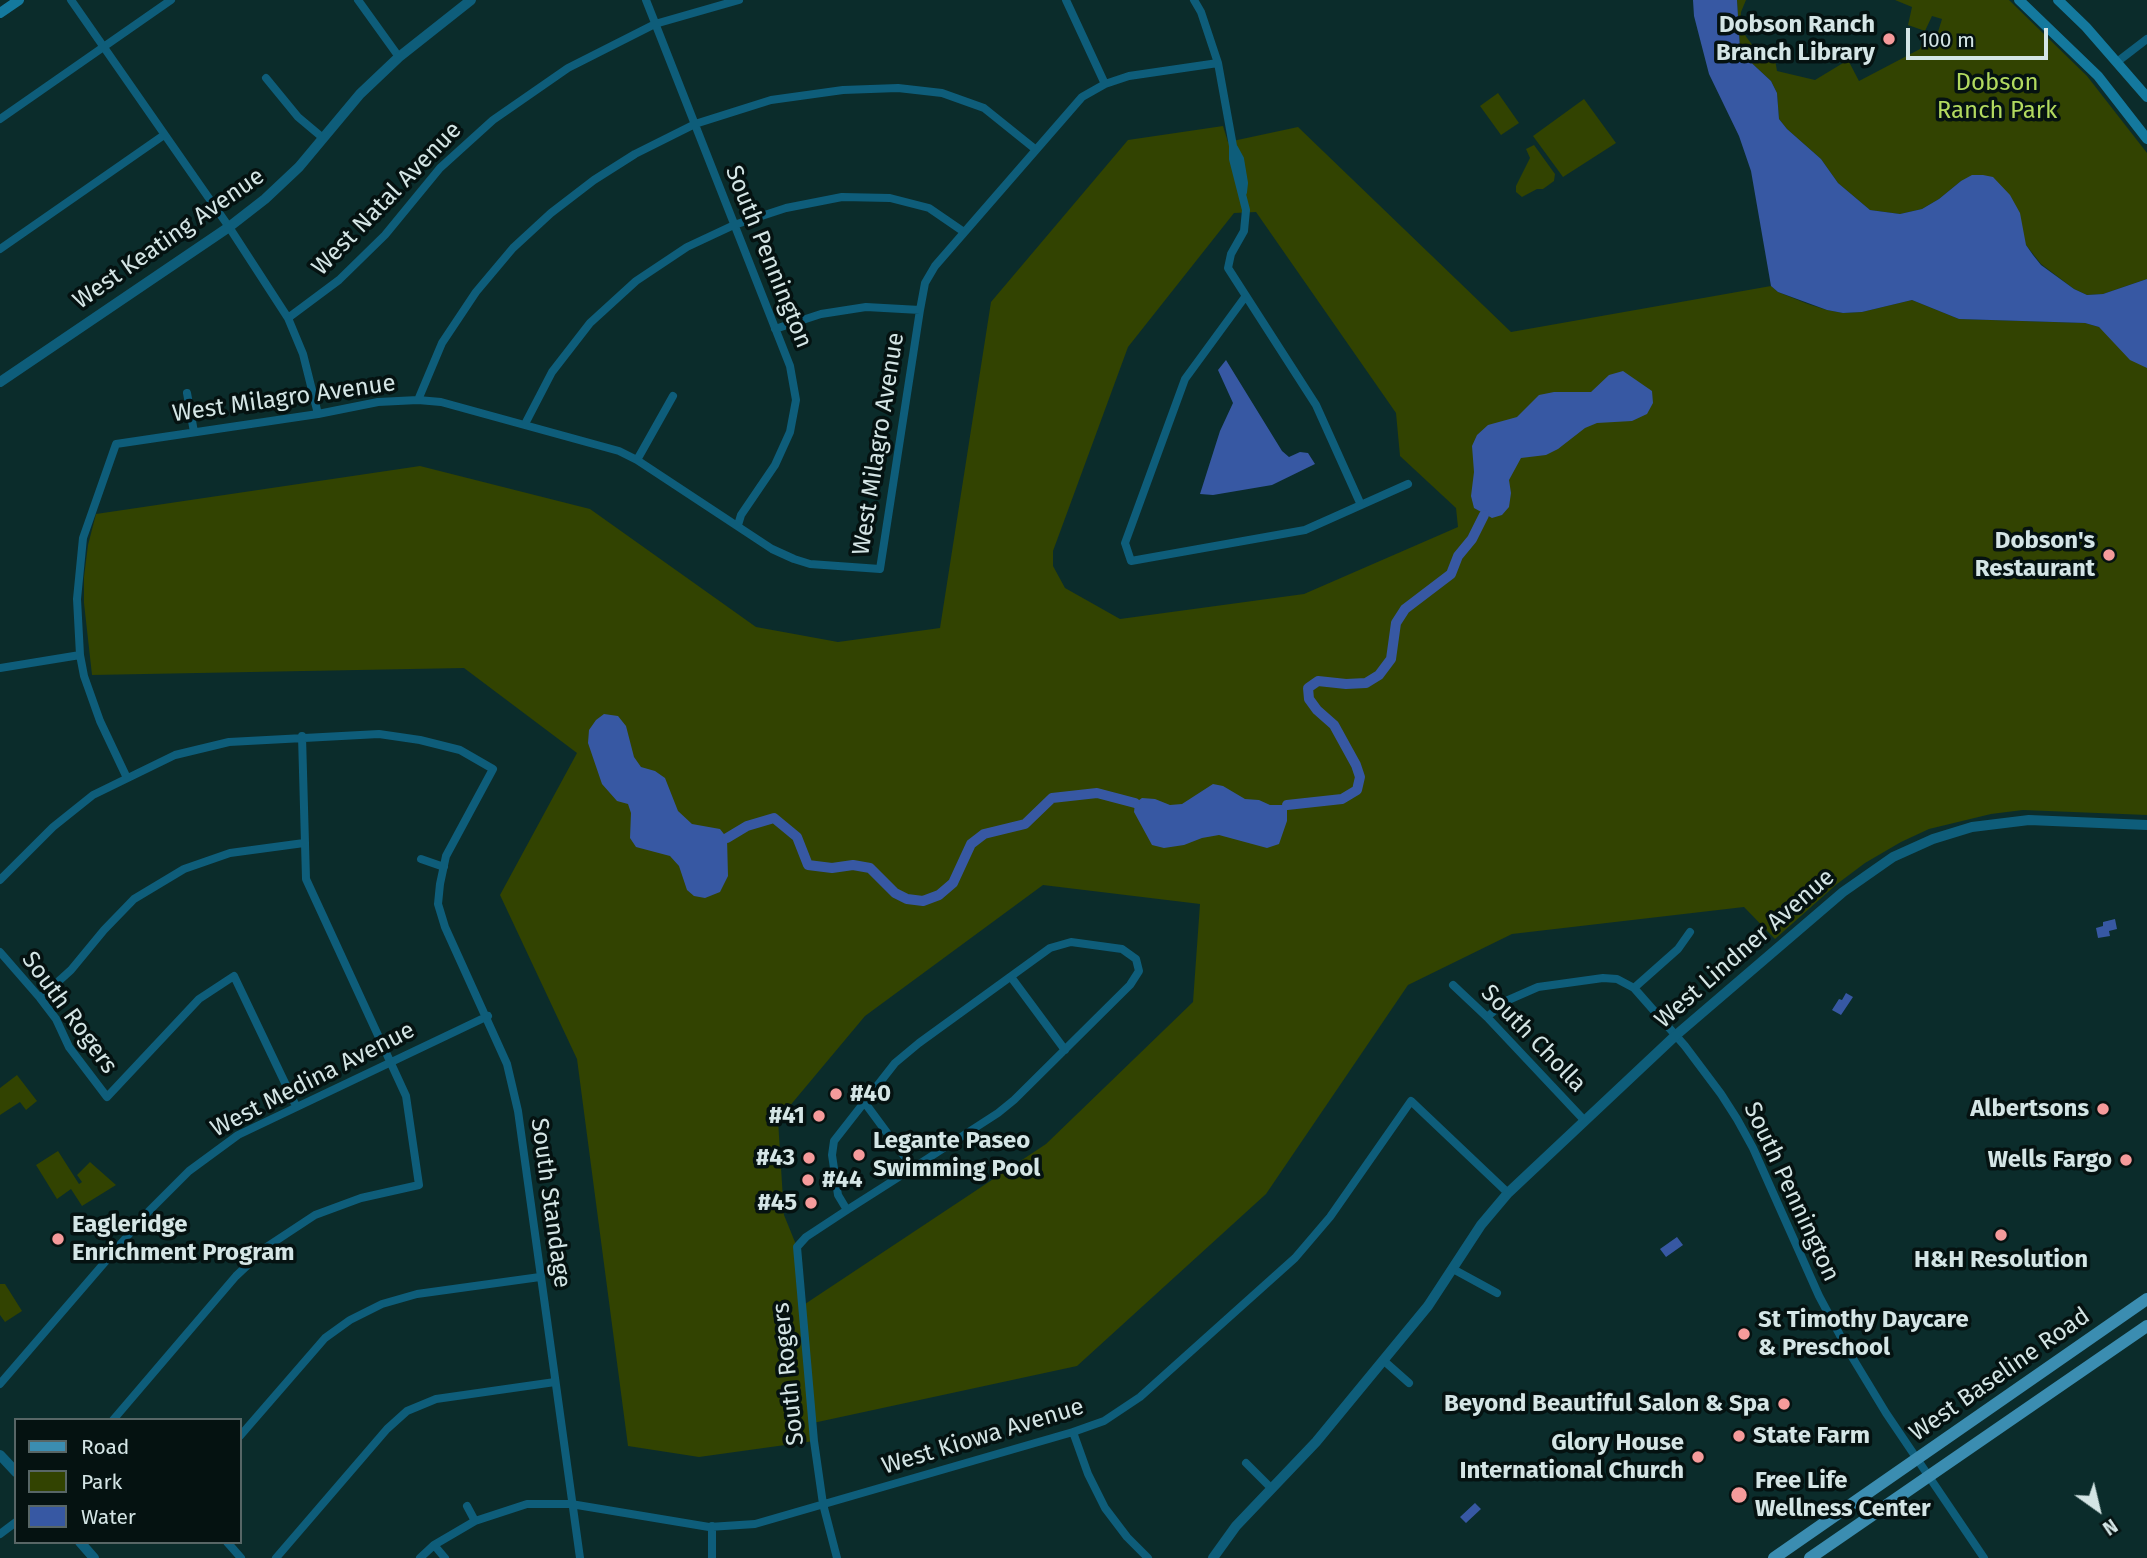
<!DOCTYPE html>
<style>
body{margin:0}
#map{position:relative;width:2147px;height:1558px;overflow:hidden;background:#0b2c2b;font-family:"Fira Sans",sans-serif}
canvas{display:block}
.legend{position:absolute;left:14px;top:1418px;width:228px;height:126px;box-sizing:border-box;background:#051211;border:2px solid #586666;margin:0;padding:9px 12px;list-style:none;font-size:21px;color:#d4e5e5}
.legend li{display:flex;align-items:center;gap:14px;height:35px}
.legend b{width:35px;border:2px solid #586666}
.north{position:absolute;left:2063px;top:1474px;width:70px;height:70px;-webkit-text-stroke:5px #051211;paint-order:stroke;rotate:146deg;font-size:19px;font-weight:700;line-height:28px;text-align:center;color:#d4e5e5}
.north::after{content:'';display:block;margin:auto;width:24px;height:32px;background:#d4e5e5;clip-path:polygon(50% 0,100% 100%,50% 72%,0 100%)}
.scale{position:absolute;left:1906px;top:28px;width:142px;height:32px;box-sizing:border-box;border:4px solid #d4e5e5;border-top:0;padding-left:9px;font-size:21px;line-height:24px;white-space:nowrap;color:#d4e5e5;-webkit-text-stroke:5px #051211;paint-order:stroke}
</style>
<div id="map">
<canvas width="2147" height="1558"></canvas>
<ul class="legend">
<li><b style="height:9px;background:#3b8db1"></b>Road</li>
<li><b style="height:19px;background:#324301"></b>Park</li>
<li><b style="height:19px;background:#3758a3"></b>Water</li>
</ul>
<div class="north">N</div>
<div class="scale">100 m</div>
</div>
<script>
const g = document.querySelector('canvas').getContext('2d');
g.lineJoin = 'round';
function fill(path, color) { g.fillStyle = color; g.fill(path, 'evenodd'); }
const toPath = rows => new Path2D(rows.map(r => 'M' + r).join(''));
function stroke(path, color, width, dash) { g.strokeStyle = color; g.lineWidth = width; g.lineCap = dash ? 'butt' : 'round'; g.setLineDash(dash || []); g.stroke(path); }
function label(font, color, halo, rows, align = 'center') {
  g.font = font + ' "Fira Sans",sans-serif'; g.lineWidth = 7; g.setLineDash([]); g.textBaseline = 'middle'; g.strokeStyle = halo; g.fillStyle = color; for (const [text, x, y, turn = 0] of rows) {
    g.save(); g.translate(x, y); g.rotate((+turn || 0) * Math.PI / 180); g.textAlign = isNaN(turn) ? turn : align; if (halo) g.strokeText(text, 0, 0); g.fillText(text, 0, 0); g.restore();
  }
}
fill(toPath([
 [1737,0,1746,0,1741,12,1740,27,1747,38,1760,55,1775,59,1777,71,1815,80,1848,60,1859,81,1920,49,1923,40,1926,46,1933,48,1942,19,1932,16,1925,31,1908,25,1912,7,1895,0,2009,0,2087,76,2147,153,2147,279,2103,294,2087,295,2074,289,2041,264,2026,245,1961,181,1939,199,1922,209,1900,214,1870,210,1838,183,1821,159,1787,129,1779,119,1777,93,1771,81,1743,55,1740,49],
 [1498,93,1519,123,1501,135,1480,106],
 [1584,99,1616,143,1563,177,1533,136],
 [1223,126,1228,142,1298,127,1511,332,1771,286,1778,292,1808,304,1827,310,1843,313,1862,312,1912,300,1959,319,2085,323,2099,327,2147,368,2147,815,2023,810,1991,814,1929,829,1901,842,1865,863,1837,884,1775,939,1744,907,1512,934,1408,985,1266,1194,1077,1366,813,1423,814,1441,699,1457,628,1446,577,1059,500,895,577,753,464,668,92,675,84,603,84,577,88,545,96,514,420,466,590,509,756,627,838,642,940,628,991,302,1128,140],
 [1256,212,1396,413,1400,456,1456,508,1458,527,1304,594,1120,619,1065,588,1053,566,1053,551,1128,347,1234,213],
 [1043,885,1200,904,1193,1002,1046,1144,802,1306,797,1247,784,1215,778,1120,865,1016],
 [1534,145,1555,174,1554,181,1543,189,1537,189,1522,197,1516,192,1516,186,1530,158,1526,149],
 [17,1075,37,1101,26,1110,20,1102,0,1115,0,1088],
 [58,1151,79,1184,82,1182,77,1175,90,1162,116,1185,82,1206,71,1189,57,1199,36,1165],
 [0,1284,5,1284,22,1311,5,1322,0,1315]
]), '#324301');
fill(toPath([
 [1693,0,1737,0,1740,49,1743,55,1771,81,1777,93,1779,119,1787,129,1821,159,1838,183,1870,210,1900,214,1922,209,1939,199,1961,181,1972,175,1983,175,1993,177,2010,195,2020,213,2026,245,2033,255,2041,265,2074,289,2087,295,2103,294,2147,279,2147,368,2130,360,2099,327,2085,323,1959,319,1912,300,1862,312,1843,313,1827,310,1778,292,1771,286,1751,171,1739,136,1709,74,1694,16],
 [1226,360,1282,451,1289,457,1300,452,1308,453,1315,464,1272,485,1213,495,1200,494,1220,431,1233,403,1218,370],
 [1623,371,1652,391,1653,403,1647,414,1632,421,1597,423,1585,428,1558,449,1546,455,1521,458,1509,480,1511,493,1509,507,1502,515,1492,518,1474,508,1471,496,1474,472,1472,446,1477,435,1488,425,1517,417,1539,395,1554,392,1591,392,1609,375],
 [604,714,618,716,626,726,634,757,641,767,655,771,665,778,678,811,692,824,720,829,727,838,728,876,720,892,705,898,694,896,687,890,679,866,670,856,636,847,630,838,631,813,628,804,617,801,602,784,588,743,589,730,596,720],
 [1213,784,1223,786,1245,799,1259,800,1270,805,1287,805,1287,821,1279,844,1267,848,1219,835,1202,838,1184,845,1164,848,1152,845,1134,812,1135,803,1142,798,1155,799,1170,805,1182,804],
 [2115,919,2117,929,2109,931,2110,936,2098,938,2096,928,2103,926,2103,922],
 [1846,993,1853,997,1841,1015,1832,1010,1839,999,1842,1000],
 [1677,1237,1683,1245,1666,1257,1660,1249],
 [1475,1503,1481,1509,1466,1523,1460,1517]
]), '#3758a3');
stroke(toPath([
 [1287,805,1342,799,1357,790,1360,777,1356,765,1334,725,1317,710,1309,699,1308,688,1318,681,1346,684,1366,683,1379,675,1391,659,1396,623,1405,609,1451,574,1458,556,1472,539,1484,515],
 [727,838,747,826,774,818,797,837,808,865,832,868,853,865,870,868,895,893,907,899,923,901,939,895,953,883,971,844,984,834,1025,824,1052,798,1097,793,1135,803]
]), '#3758a3', 10);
stroke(toPath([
 [71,0,229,227,288,318,303,354,318,414],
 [358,0,399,57],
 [646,0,790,366,796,400,790,432,775,465,741,515,738,525],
 [1066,0,1105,84],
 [1194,0,1201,12,1218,63,1233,146,1233,159,1246,210,1244,231,1231,254,1228,268,1316,405,1361,505,1305,530,1131,561,1125,543,1185,379,1245,297],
 [2117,62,2147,39],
 [266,78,298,117,323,138],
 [0,119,171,0],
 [1234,148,1240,159,1244,183,1243,192],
 [0,249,164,135],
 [288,318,339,280,385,235,440,168,493,120,568,68,655,24,739,0],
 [775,329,821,314,866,307,920,310],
 [187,393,194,432],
 [418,400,442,343,476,292,513,248,551,213,594,180,635,154,695,124,771,100,843,90,898,88,942,93,984,108,1035,149],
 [525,424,552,372,590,323,636,281,687,247,734,225,786,208,842,197,890,198,929,208,964,232],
 [637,460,673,396],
 [1361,505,1408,484],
 [0,668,80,655],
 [127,778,100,721,84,676,80,655,77,599,83,538,116,444,318,414,378,402,418,400,441,402,619,451,637,460,772,549,794,559,810,564,880,569,920,310,925,283,935,266,1082,97,1105,84,1129,76,1218,63],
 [421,859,444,867],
 [0,880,53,827,93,795,175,755,229,742,379,734,420,740,460,750,493,769,446,856,440,884,438,904,445,927,507,1064,518,1111,580,1558],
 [0,952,40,998,56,1019,69,1047,107,1097,199,999,234,976,296,1106],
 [1011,977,1065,1050],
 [1453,985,1487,1017,1584,1120],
 [1634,988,1678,949,1690,932],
 [40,998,71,970,104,930,134,899,184,869,230,853,304,843],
 [1487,1017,1506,1001,1538,987,1603,978,1617,979,1634,988,1685,1046,1721,1094,1737,1119,1753,1148,1819,1296,1849,1352,1886,1413,1984,1558],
 [865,1103,913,1168],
 [1453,1269,1497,1293],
 [1383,1360,1409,1383],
 [0,1384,149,1211,189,1171,238,1135,488,1016],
 [113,1420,236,1276,268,1246,315,1215,361,1198,419,1185,406,1096,306,879,302,736],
 [1073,1432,1088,1474,1105,1508,1127,1537,1148,1558],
 [240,1436,325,1338,350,1320,382,1304,417,1294,540,1277],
 [1246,1463,1272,1489],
 [467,1506,475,1521],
 [0,1534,16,1522],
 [227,1542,241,1558],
 [434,1545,445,1558],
 [276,1558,387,1429,407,1411,436,1399,555,1382],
 [420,1558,434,1545,475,1521,527,1504,571,1504,709,1527,755,1524,1073,1432,1104,1421,1140,1397,1295,1258,1330,1217,1411,1101,1508,1193],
 [712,1558,712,1526],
 [837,1558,823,1504,814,1441,797,1247,806,1237,847,1210,913,1168,998,1113,1014,1100,1130,985,1139,971,1136,959,1122,949,1071,942,1050,948,919,1043,895,1063,834,1141,832,1155,838,1195,847,1210]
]), '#0e5d7a', 8);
stroke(toPath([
 [0,382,229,227,265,199,299,167,360,94,399,57,471,0],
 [0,1455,16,1472],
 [80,1542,94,1558],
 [1213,1558,1236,1526,1316,1442,1428,1306,1481,1225,1508,1193,1675,1036,1843,892,1893,857,1933,839,1972,827,2029,820,2147,825]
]), '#0e5d7a', 10);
stroke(toPath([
 [2019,0,2098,76,2147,139],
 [2058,0,2086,27,2147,97],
 [0,13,19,0]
]), '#14799e', 10);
stroke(toPath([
 [1774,1558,2147,1299],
 [1810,1558,2147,1326]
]), '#3b8db1', 12);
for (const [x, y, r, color] of [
 [1889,39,7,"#f59b9b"],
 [2109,555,7,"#f59b9b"],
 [836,1094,7,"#f59b9b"],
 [2103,1109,7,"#f59b9b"],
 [819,1116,7,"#f59b9b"],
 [859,1155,7,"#f59b9b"],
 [809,1158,7,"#f59b9b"],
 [2126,1160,7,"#f59b9b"],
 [808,1180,7,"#f59b9b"],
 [811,1203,7,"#f59b9b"],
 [2001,1235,7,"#f59b9b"],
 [58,1239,7,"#f59b9b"],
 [1744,1334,7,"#f59b9b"],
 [1784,1404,7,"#f59b9b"],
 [1739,1436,7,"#f59b9b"],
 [1698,1457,7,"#f59b9b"],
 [1739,1495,9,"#f59b9b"]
]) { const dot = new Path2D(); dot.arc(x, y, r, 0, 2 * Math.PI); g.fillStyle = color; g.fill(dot); stroke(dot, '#051211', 2.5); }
label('bold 24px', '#d4e5e5', '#051211', [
 ["Dobson Ranch",1875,25],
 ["Branch Library",1875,53],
 ["Dobson's",2095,541],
 ["Restaurant",2095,569],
 ["#40",850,1094,"left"],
 ["Albertsons",2089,1109],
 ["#41",805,1116],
 ["Legante Paseo",873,1141,"left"],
 ["Swimming Pool",873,1169,"left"],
 ["#43",795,1158],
 ["Wells Fargo",2112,1160],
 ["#44",822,1180,"left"],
 ["#45",797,1203],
 ["Eagleridge",72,1225,"left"],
 ["Enrichment Program",72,1253,"left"],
 ["H&H Resolution",2001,1260,"center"],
 ["St Timothy Daycare",1758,1320,"left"],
 ["& Preschool",1758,1348,"left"],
 ["Beyond Beautiful Salon & Spa",1770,1404],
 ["State Farm",1753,1436,"left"],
 ["Glory House",1684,1443],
 ["International Church",1684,1471],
 ["Free Life",1755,1481,"left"],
 ["Wellness Center",1755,1509,"left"]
], 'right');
label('24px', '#b2da5f', '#051211', [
 ["Dobson",1997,83],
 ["Ranch Park",1997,111]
]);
label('24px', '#d4e5e5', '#051211', [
 ["West Natal Avenue",387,199,-46],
 ["West Keating Avenue",169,239,-35],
 ["South Pennington",768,257,68],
 ["West Milagro Avenue",284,399,-8],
 ["West Milagro Avenue",879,444,-81],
 ["West Lindner Avenue",1745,949,-41],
 ["South Rogers",69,1013,54],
 ["South Cholla",1533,1039,46],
 ["West Medina Avenue",313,1080,-27],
 ["South Pennington",1791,1192,65],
 ["South Standage",550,1203,82],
 ["South Rogers",789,1374,-96],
 ["West Baseline Road",2000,1375,-35],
 ["West Kiowa Avenue",983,1437,-17]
]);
</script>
